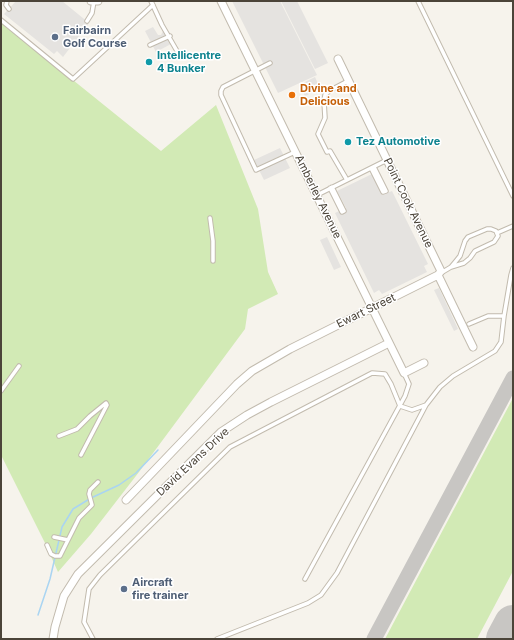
<!DOCTYPE html>
<style>
body{margin:0}
#map{position:relative;width:514px;height:640px;overflow:hidden;background:#f6f3ec;font-family:Inter,sans-serif}
canvas{display:block}
.frame{position:absolute;inset:0;border:2px solid #4b4439;pointer-events:none}
</style>
<div id="map">
<canvas width="514" height="640"></canvas>
<div class="frame"></div>
</div>
<script>
const g = document.querySelector('canvas').getContext('2d');
g.lineJoin = 'round';
function fill(path, color) { g.fillStyle = color; g.fill(path, 'evenodd'); }
const toPath = rows => new Path2D(rows.map(r => 'M' + r).join(''));
function stroke(path, color, width, dash) { g.strokeStyle = color; g.lineWidth = width; g.lineCap = dash ? 'butt' : 'round'; g.setLineDash(dash || []); g.stroke(path); }
function label(font, color, halo, rows, align = 'center') {
  g.font = font + ' Inter,sans-serif'; g.lineWidth = 3; g.setLineDash([]); g.textBaseline = 'middle'; g.strokeStyle = halo; g.fillStyle = color; for (const [text, x, y, turn = 0] of rows) {
    g.save(); g.translate(x, y); g.rotate((+turn || 0) * Math.PI / 180); g.textAlign = isNaN(turn) ? turn : align; if (halo) g.strokeText(text, 0, 0); g.fillText(text, 0, 0); g.restore();
  }
}
fill(toPath([
 [1,22,161,151,216,105,258,209,268,272,278,294,248,309,245,329,139,472,91,534,58,572,45,543,1,455],
 [513,398,513,571,477,639,385,639]
]), '#d2eab5');
fill(toPath([
 [16,1,62,1,89,23,63,57,57,51,54,54,4,14],
 [232,1,280,1,317,75,278,93],
 [281,1,297,1,328,63,315,69],
 [153,27,158,35,161,35,163,31,171,44,156,52,145,31],
 [315,77,319,86,315,88,316,91,305,96,299,85],
 [280,148,290,168,264,180,254,160],
 [372,174,382,195,392,191,428,264,424,266,427,272,382,294,379,290,374,293,335,213,346,208,337,191],
 [327,237,341,267,334,270,320,240],
 [439,288,458,329,454,331,434,290]
]), '#e5e3e0');
stroke(toPath([
 [38,615,50,579,62,527,73,509,91,498,119,485,136,473,158,450]
]), '#a9d4f2', 1.5);
stroke(toPath([
 [374,639,513,378]
]), '#c8c6c3', 15);
stroke(toPath([
 [505,639,513,624]
]), '#c8c6c3', 38);
const service = toPath([
 [7,1,6,5,9,9],
 [151,1,162,25,177,51],
 [418,1,513,196],
 [1,20,73,79,153,5],
 [87,21,92,13,94,1],
 [150,45,170,36],
 [270,63,223,87,221,91,221,95,256,170,295,152],
 [371,168,383,192,386,191,374,167],
 [347,180,330,151,327,152,318,134,325,118,324,101,325,95,329,91,348,81],
 [330,188,342,212,344,211,332,187],
 [317,195,387,160],
 [210,218,213,241,213,261],
 [497,233,513,226],
 [441,273,451,267,456,261,460,256,465,241,468,237,487,229,491,229,496,231,498,236,494,242,475,251,470,258,464,263,451,267],
 [504,316,511,275,513,268],
 [1,391,19,366],
 [59,436,77,429,90,416,106,403,107,405,81,455],
 [54,537,68,540],
 [47,545,51,554,55,556,60,556,79,518,92,505,89,494,90,490,98,482],
 [305,579,405,396,409,384,404,373],
 [93,639,84,622,89,589,100,575,230,447,372,373,385,374,391,384,400,406,412,410,426,405,440,387,453,376,495,351,501,342,504,316,488,316,469,324],
 [217,639,308,603,321,595,337,573,426,405]
]);
const minor = toPath([
 [91,1,98,1],
 [221,1,404,373,424,363],
 [338,59,438,265,441,271,438,275,473,347],
 [126,500,237,384,252,371,290,349,438,275],
 [53,639,55,627,64,596,78,574,221,432,247,415,271,402,389,343]
]);
stroke(service, '#c2bbae', 5.5);
stroke(minor, '#c2bbae', 9);
stroke(service, '#fff', 3.5);
stroke(minor, '#fff', 7);
for (const [x, y, r, color] of [
 [55,37,4,"#5c6f8a"],
 [149,62,4,"#0f9aa8"],
 [292,95,4,"#e8710a"],
 [348,142,4,"#0f9aa8"],
 [124,589,4,"#5c6f8a"]
]) { const dot = new Path2D(); dot.arc(x, y, r, 0, 2 * Math.PI); g.fillStyle = color; g.fill(dot); stroke(dot, '#fff', 1.5); }
label('bold 11px', '#4e5e75', '#fff', [
 ["Fairbairn",63,31],
 ["Golf Course",63,44],
 ["Aircraft",132,583],
 ["fire trainer",132,596]
], 'left');
label('bold 11px', '#0d838f', '#fff', [
 ["Intellicentre",157,56],
 ["4 Bunker",157,69],
 ["Tez Automotive",356,142]
], 'left');
label('bold 11px', '#c56008', '#fff', [
 ["Divine and",300,89],
 ["Delicious",300,102]
], 'left');
label('11px', '#4b4439', '#fff', [
 ["Amberley Avenue",318,197,64],
 ["Point Cook Avenue",408,203,64],
 ["Ewart Street",366,311,-26],
 ["David Evans Drive",193,462,-43]
]);
</script>
